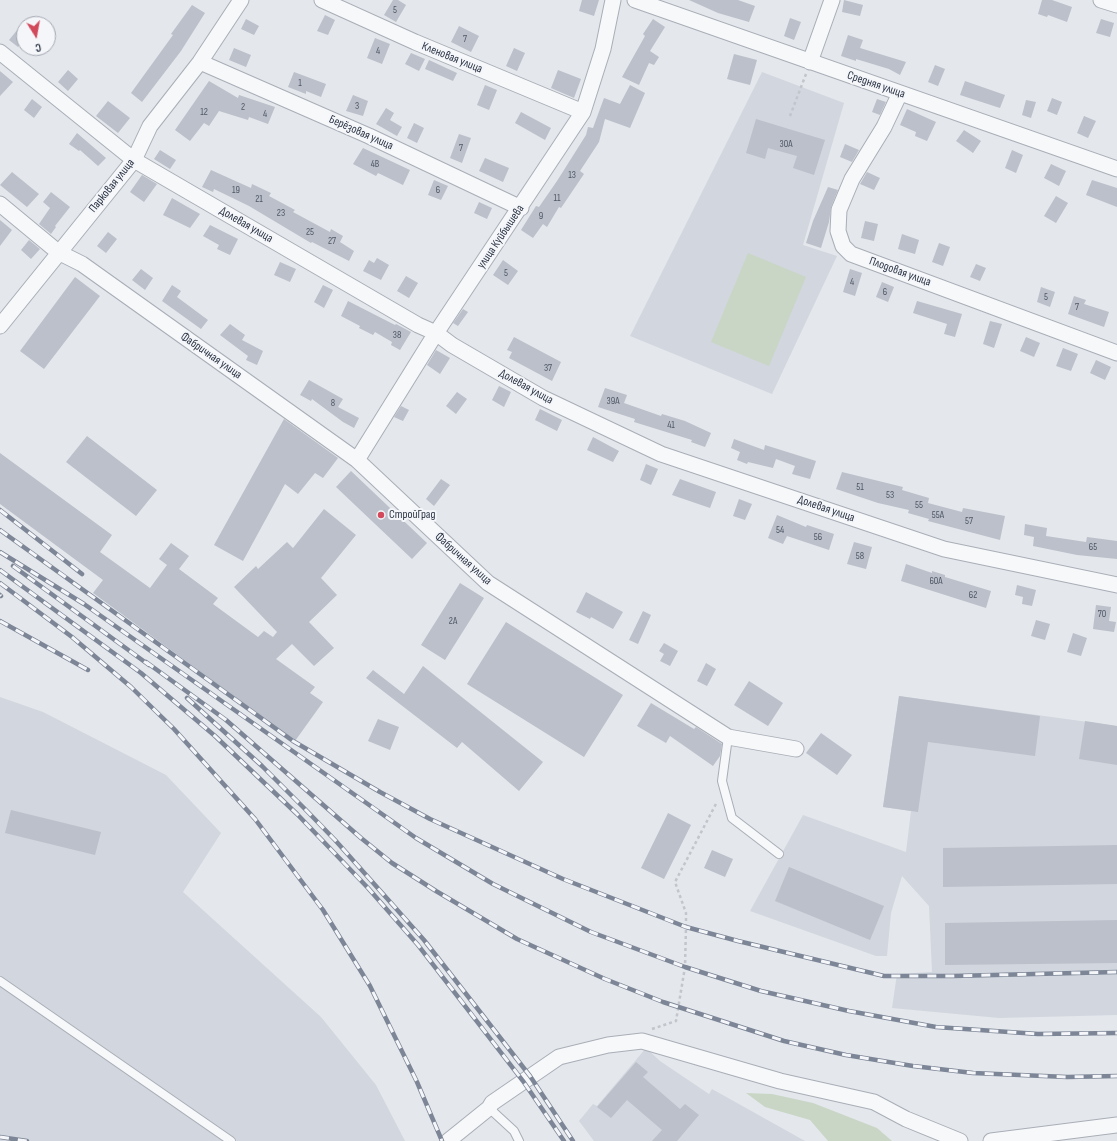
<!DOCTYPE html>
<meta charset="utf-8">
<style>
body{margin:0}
#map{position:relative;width:1117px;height:1141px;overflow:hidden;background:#e4e7ec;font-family:"Sofia Sans Condensed",sans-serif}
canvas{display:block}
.north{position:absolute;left:16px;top:16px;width:40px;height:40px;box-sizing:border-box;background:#f4f6f9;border:1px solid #a4a8b1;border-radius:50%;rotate:169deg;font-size:11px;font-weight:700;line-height:16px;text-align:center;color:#2b3445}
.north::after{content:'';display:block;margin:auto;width:14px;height:18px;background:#d1495b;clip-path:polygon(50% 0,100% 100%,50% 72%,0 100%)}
</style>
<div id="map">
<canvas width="1117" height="1141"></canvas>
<div class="north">С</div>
</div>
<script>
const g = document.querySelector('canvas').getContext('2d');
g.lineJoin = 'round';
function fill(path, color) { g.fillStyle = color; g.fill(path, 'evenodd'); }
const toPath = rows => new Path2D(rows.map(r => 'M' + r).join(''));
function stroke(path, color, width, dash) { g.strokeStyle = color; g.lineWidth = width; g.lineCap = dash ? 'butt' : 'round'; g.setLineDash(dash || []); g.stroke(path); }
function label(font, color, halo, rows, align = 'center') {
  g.font = font + ' "Sofia Sans Condensed",sans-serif'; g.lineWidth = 4; g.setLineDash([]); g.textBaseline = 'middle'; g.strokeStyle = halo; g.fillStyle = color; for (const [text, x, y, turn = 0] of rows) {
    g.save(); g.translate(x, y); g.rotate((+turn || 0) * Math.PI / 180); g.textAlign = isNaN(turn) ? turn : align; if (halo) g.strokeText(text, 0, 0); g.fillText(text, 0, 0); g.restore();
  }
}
fill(toPath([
 [762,72,844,103,803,245,837,256,772,394,630,336],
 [899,696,1117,726,1117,1015,999,1018,892,1008,897,974,932,972,929,906,902,876,891,913,887,956,876,956,750,911,803,815,906,852,911,811,883,807],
 [0,697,43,712,166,775,221,833,183,892,321,1017,376,1085,405,1141,0,1141],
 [646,1048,660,1061,709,1094,712,1089,805,1141,594,1141,579,1121,593,1104,597,1106]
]), '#d2d6de');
fill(toPath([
 [748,253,806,277,769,366,711,342],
 [746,1093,772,1094,813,1103,877,1128,892,1141,828,1141,810,1120,765,1107]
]), '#c9d6c5');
fill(toPath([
 [393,0,398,0,406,5,396,22,384,15],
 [582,0,599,0,594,16,579,11],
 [689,0,738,0,755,6,749,22,718,13],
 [844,0,863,5,860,16,842,12],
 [1042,0,1052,0,1072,7,1067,22,1048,15,1047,17,1038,14],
 [192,5,205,13,181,51,142,102,131,93,173,35,171,34],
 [325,15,335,20,328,35,317,31],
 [790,18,801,22,794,40,784,36],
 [246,19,259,26,254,35,241,29],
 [653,19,665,27,650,51,659,57,654,65,649,63,639,85,622,77,645,36,643,34],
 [1101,19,1114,23,1110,37,1096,33],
 [459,26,479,36,471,52,451,42],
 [18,29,24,34,24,40,18,47,9,40],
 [848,35,863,40,860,48,906,62,900,75,889,69,856,59,856,61,841,56],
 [375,38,390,44,382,64,367,58],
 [234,48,251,55,246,67,229,60],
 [514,48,525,53,517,71,506,66],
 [411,53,425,59,419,71,405,64],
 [734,54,757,60,750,85,727,79],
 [429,60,457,73,453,81,425,69],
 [935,65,945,69,938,86,928,82],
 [68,70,78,79,68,91,58,82],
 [558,70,581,79,574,98,551,88],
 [0,71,13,82,0,96],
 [294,72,326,84,321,97,306,91,306,94,288,87],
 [209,81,238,98,239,95,275,107,268,124,249,117,248,120,219,111,209,126,204,123,190,141,175,130],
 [965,81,1005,95,1000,108,960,95],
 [485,85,497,90,489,110,477,105],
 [630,85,645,93,630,128,605,119,599,142,580,171,584,174,561,208,559,207,547,227,543,224,533,238,521,230,536,206,539,207,557,181,586,135,588,127,593,128,604,98,620,104],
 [353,95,368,101,363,116,346,111],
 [1052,98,1062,102,1057,115,1047,111],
 [32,99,42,107,34,118,24,110],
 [877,99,886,102,880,115,872,112],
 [1026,100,1036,102,1031,118,1022,115],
 [108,101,130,118,118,133,96,116],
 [386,108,394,113,390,120,402,127,397,136,376,124],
 [907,109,936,122,927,141,915,136,916,132,900,125],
 [521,112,551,128,545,140,515,123],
 [1084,116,1096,121,1088,138,1077,133],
 [756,119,825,140,814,175,793,168,797,156,768,148,765,159,746,153],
 [414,123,424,128,417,143,407,138],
 [964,130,981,141,973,153,956,141],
 [77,133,106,158,98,166,80,150,79,151,69,144],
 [459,134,471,138,462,163,450,158],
 [845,144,859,150,852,162,840,157],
 [363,148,410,170,403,185,378,173,376,176,353,164],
 [160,150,176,160,170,169,154,159],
 [1012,150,1023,155,1016,173,1005,168],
 [485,158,509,168,503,182,479,171],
 [1051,164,1066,171,1059,186,1044,178],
 [211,170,251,188,252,184,271,193,269,196,295,210,293,212,330,232,331,229,343,236,340,242,354,251,349,261,312,242,311,243,249,206,214,189,213,192,202,187],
 [12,172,39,194,27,207,0,185],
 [867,172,880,178,874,190,860,184],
 [142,175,157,184,144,202,130,192],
 [434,180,448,186,441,200,428,195],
 [1092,180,1117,188,1117,207,1086,195],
 [828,187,838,190,831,207,829,222,821,248,806,243,813,221],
 [51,192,70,207,55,226,56,227,51,234,39,224,50,208,43,202],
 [1056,196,1068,203,1056,223,1044,216],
 [172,198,200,214,190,228,163,215],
 [479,202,492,208,487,219,474,213],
 [0,220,12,230,0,246],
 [865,221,878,224,874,241,861,238],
 [210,225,238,239,230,255,217,249,219,245,203,236],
 [108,232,117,239,106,253,97,246],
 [902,234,919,240,915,254,898,249],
 [29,240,40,249,31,259,21,250],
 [939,243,950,247,943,266,932,262],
 [377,258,389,265,381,280,363,271,369,260,374,263],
 [503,260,518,271,508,285,493,275],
 [280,262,296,269,290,282,274,275],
 [976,264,986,268,980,281,970,277],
 [141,269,153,278,145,290,132,280],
 [850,269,862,273,855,296,843,292],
 [406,276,418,283,409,298,397,291],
 [75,277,100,296,44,369,20,351],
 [882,282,894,287,888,302,876,297],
 [172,285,181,291,177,297,208,320,201,329,162,301],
 [323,285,333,290,324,308,314,302],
 [1041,287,1055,292,1050,307,1037,302],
 [1074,296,1086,300,1084,304,1109,312,1104,327,1068,314],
 [348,301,395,325,396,324,411,332,400,350,391,345,392,342,375,332,373,335,359,328,360,326,341,316],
 [917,301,962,314,955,337,944,334,947,324,913,313],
 [463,309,468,312,458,326,453,323],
 [990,321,1002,324,994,348,983,344],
 [230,324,245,335,242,340,263,351,257,365,246,360,248,356,220,335],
 [514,337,561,362,552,381,509,358,512,352,507,350],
 [1026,337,1040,343,1034,357,1020,351],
 [1063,348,1078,354,1071,371,1056,366],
 [436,350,450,358,440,374,427,365],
 [1096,360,1111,367,1105,380,1090,373],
 [309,380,343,399,338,407,359,418,354,428,343,422,312,399,311,401,300,395],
 [499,386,511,392,504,407,492,400],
 [605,388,627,395,624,403,661,416,662,414,685,421,711,433,705,447,691,442,692,440,634,422,635,419,598,407],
 [457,392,467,399,456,414,446,406],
 [401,406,409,410,403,421,394,417],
 [540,409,562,420,557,431,535,420],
 [284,419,338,458,323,478,315,473,298,494,285,484,243,561,214,545],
 [87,436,157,490,136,516,66,462],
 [593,437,619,451,613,462,587,450],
 [734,439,764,450,765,445,816,461,810,479,792,474,795,466,776,459,773,468,748,462,747,464,737,460,740,452,731,448],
 [0,453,112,535,100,552,150,588,167,565,159,559,171,543,189,556,179,569,218,598,213,604,258,637,264,631,273,637,277,632,234,587,256,566,258,569,287,542,293,548,324,509,356,535,321,578,337,595,309,622,334,648,314,666,292,644,276,659,315,687,310,693,323,702,295,741,93,593,103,580,0,504],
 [646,464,658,469,651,485,640,480],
 [351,471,427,543,412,559,336,487],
 [842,472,903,487,902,490,929,498,928,503,962,512,963,508,1005,516,1000,540,928,521,929,519,908,513,909,510,878,503,836,489],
 [441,479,450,485,434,506,426,499],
 [680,479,716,492,710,508,672,495],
 [739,499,752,504,745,520,733,516],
 [777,515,806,527,807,525,834,534,829,550,787,536,783,544,768,538],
 [1025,524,1047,528,1046,536,1086,542,1087,537,1117,541,1117,559,1077,555,1033,546,1034,537,1024,535],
 [854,542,872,547,866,569,847,564],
 [906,564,932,573,932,571,945,575,945,577,991,591,986,608,901,581],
 [460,583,484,598,445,660,421,645],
 [1017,585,1036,590,1032,606,1022,604,1023,597,1015,595],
 [586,592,623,612,613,629,591,617,590,619,576,612],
 [1096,605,1111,607,1109,621,1116,622,1114,632,1093,629],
 [643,611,651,615,638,644,629,640],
 [1036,620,1050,624,1045,640,1031,636],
 [506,622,623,695,584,757,467,684],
 [1073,633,1087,638,1081,656,1067,652],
 [664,643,678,651,670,666,660,661,664,654,659,651],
 [706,663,716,669,707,686,697,681],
 [423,666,543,762,519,791,462,742,457,748,366,678,373,670,404,694],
 [749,681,783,703,768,726,734,705],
 [899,696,1040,716,1035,756,928,742,918,812,883,807],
 [651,703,694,729,696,727,722,744,720,756,713,766,670,736,666,743,637,726],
 [378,719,399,727,390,750,368,741],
 [1085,721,1117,726,1117,765,1079,759],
 [821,733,852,755,837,775,806,753],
 [11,810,101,832,95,855,5,833],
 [668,813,691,825,664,879,641,868],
 [1117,845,1117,884,943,887,943,848],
 [712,850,733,859,725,877,704,868],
 [789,867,884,906,870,940,775,901],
 [1117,920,1117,963,945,965,945,923],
 [636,1062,648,1072,643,1077,680,1109,685,1104,699,1115,677,1141,652,1141,662,1130,627,1100,611,1118,597,1107]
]), '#bbc0ca');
const lane = toPath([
 [728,737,722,781,732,818,779,854],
 [0,981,231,1141],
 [489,1108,514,1131,519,1141]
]);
const street = toPath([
 [322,0,415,42,583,112],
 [635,0,1117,169],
 [1101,0,1117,5],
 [0,52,134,160,418,325,436,333,452,345,543,398,661,454,944,549,1117,585],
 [200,62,369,136,521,208],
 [810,62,832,0],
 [900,93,884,127,852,179,839,210,838,231,843,246,851,254,1117,353],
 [0,204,58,252,82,264,357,460,488,583,728,737,796,749],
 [0,326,134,160,150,126,200,62,241,0],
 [357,460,436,333,583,112,603,49,613,0],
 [448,1141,489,1108,492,1103,559,1057,608,1045,642,1041,780,1081,874,1102,906,1119,960,1141],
 [991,1141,1117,1125]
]);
stroke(lane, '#a9aeb7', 10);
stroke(street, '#a9aeb7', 17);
stroke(toPath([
 [790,116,806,74],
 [652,1029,676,1021,685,967,686,927,686,913,675,882,717,802]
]), '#c2c5cb', 2.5, [3, 3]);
stroke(lane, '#f7f8fa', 8);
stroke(street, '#f7f8fa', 15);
const rail = toPath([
 [0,510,82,574],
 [0,530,293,741,380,792,430,819,563,879,686,927,738,941,884,976,953,976,1117,972],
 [0,552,84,604,416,838,493,884,591,932,685,967,761,991,849,1011,936,1027,1038,1034,1117,1033],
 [13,566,149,665],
 [0,570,141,673,215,736,297,814,368,888,418,945,523,1081,564,1141],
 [0,583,72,637,131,687,174,729,255,819,323,910,370,986,417,1082,442,1141],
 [0,595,1,596],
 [0,621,88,670],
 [146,662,226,720,361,838,392,863,436,891,517,939,605,979,663,1002,784,1041,846,1055,913,1066,973,1073,1067,1077,1117,1076],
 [187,698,262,766,304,808,335,840,424,940,530,1076,573,1141],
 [0,1137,27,1141]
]);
stroke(rail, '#7d8696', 4.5);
stroke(rail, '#f4f6f9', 3, [9]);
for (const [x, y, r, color] of [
 [381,515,4,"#d1495b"]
]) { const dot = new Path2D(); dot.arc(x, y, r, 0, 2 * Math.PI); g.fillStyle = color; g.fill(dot); stroke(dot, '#f4f6f9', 1.5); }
label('10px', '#4f5766', null, [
 ["5",395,10],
 ["7",465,39],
 ["4",378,51],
 ["1",300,83],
 ["3",357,106],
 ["2",243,107],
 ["12",204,112],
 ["4",265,114],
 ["30А",786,144],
 ["7",461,148],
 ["4В",375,164],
 ["13",572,175],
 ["19",236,190],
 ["6",438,190],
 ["11",557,198],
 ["21",259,199],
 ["23",281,213],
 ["9",541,216],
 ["25",310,232],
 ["27",332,241],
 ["5",506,273],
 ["4",852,282],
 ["6",885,292],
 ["5",1046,297],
 ["7",1077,307],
 ["38",397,335],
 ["37",548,368],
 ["39А",613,401],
 ["8",333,403],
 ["41",671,425],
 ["51",860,487],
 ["53",890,495],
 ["55",919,505],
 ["55А",938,515],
 ["57",969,521],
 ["54",780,530],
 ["56",818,537],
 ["65",1093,547],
 ["58",860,556],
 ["60А",936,581],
 ["62",973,595],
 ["70",1102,614],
 ["2А",453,621]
]);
label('12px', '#2b3445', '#f4f6f9', [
 ["Кленовая улица",452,58,22],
 ["Средняя улица",876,85,19],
 ["Берёзовая улица",361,133,24],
 ["Парковая улица",112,186,-51],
 ["Долевая улица",246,225,30],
 ["улица Куйбышева",501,237,-56],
 ["Плодовая улица",900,272,20],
 ["Фабричная улица",211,356,35],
 ["Долевая улица",526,387,29],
 ["Долевая улица",826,509,19],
 ["Фабричная улица",463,559,42]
]);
label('12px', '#2b3445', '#f4f6f9', [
 ["СтройГрад",389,515]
], 'left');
</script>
